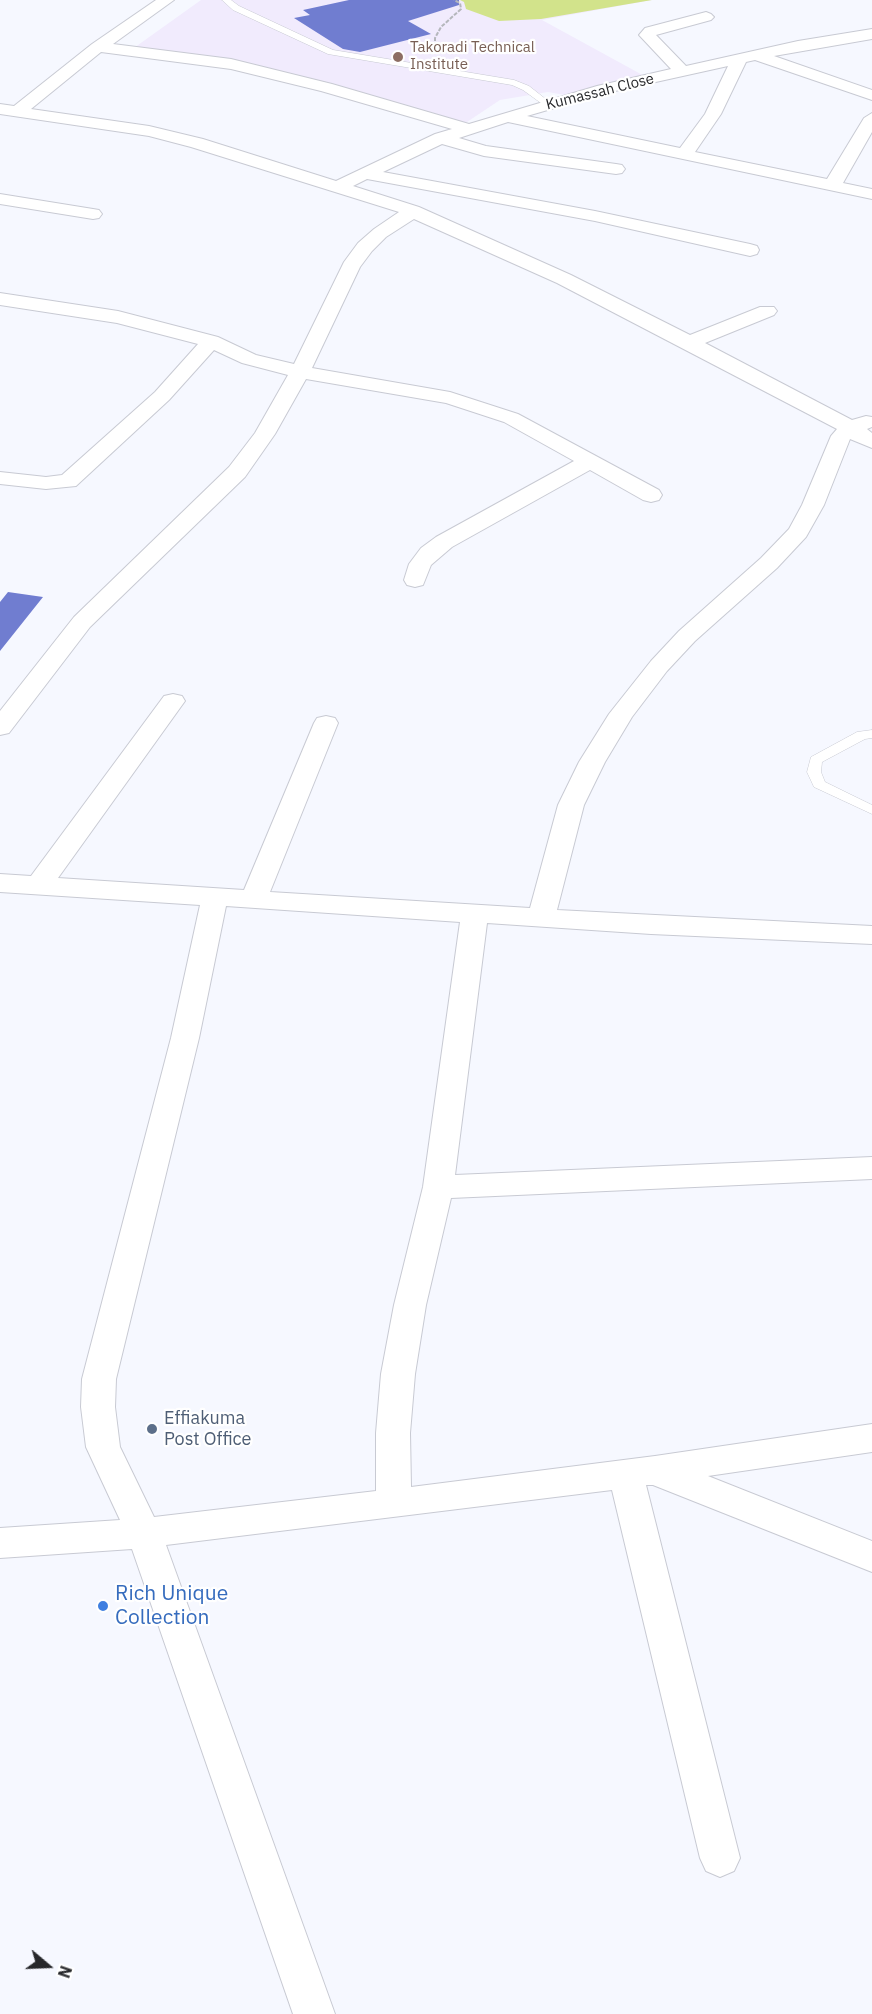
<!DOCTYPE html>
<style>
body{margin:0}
#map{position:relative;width:872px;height:2014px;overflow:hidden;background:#f6f8ff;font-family:"IBM Plex Sans",sans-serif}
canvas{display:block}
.north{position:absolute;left:18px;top:1936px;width:60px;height:60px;-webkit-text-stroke:4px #fff;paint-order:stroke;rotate:109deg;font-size:16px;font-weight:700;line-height:24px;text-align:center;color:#27282b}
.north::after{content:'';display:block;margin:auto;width:21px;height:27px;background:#27282b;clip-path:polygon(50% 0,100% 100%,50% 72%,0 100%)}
</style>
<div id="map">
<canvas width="872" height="2014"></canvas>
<div class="north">N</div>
</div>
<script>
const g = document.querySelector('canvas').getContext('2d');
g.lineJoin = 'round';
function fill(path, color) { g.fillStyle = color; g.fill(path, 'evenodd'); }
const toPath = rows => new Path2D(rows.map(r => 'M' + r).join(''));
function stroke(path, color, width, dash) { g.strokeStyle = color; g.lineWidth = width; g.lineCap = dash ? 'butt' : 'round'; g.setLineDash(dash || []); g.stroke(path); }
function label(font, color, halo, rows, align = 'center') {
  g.font = font + ' "IBM Plex Sans",sans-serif'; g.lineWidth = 4.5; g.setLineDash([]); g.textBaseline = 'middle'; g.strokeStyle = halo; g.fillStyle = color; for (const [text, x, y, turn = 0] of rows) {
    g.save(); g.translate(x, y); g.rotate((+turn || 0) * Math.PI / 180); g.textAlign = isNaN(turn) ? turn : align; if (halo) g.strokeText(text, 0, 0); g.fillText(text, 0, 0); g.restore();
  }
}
fill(toPath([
 [201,0,652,0,542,20,648,78,570,96,548,92,500,100,464,124,244,64,131,50]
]), '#f1ebfd');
fill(toPath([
 [460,0,652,0,541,19,499,21,466,9,464,2]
]), '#d2e38b');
fill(toPath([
 [349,0,459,0,459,5,408,21,431,34,360,52,343,49,294,18,310,15,303,10],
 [8,592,43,597,0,651,0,602]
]), '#707dd0');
const lane = toPath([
 [222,0,231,0,239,6,333,50,514,80,529,86,552,104,545,106,523,90,512,85,328,54,233,10,222,0],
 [872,730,872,738,865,739,822,762,821,772,825,782,872,805,872,814,814,787,807,772,811,757,857,732,872,730]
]);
const street = toPath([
 [156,0,174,0,113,44,231,59,332,84,469,124,597,86,671,69,639,35,645,28,706,12,711,14,714,17,711,20,656,35,686,66,798,41,872,29,872,39,774,56,872,90,872,100,755,60,746,62,721,114,695,152,827,179,864,118,872,113,872,132,843,183,872,189,872,199,508,122,459,138,486,146,616,164,622,165,625,169,622,173,616,174,484,156,442,144,383,172,595,211,750,244,757,246,759,250,757,254,750,256,595,221,367,179,353,186,419,207,571,275,690,335,760,307,774,307,777,311,774,315,705,343,852,420,866,416,872,417,872,427,867,429,872,433,872,448,850,439,824,505,806,537,777,568,695,641,667,671,632,717,605,762,584,805,557,910,872,926,872,944,651,934,487,923,455,1175,872,1157,872,1179,451,1198,426,1305,415,1374,410,1433,411,1487,655,1456,872,1424,872,1452,708,1476,872,1541,872,1572,653,1485,646,1485,740,1858,734,1871,720,1877,706,1871,700,1858,612,1490,166,1545,335,2014,293,2014,132,1549,0,1558,0,1528,120,1520,86,1447,81,1407,82,1379,171,1038,200,905,0,892,0,874,31,876,164,696,173,694,182,696,185,701,58,878,244,890,314,723,317,718,326,716,335,718,338,723,270,892,530,908,558,805,579,762,609,714,651,661,679,631,761,558,789,529,802,505,831,436,837,429,557,283,414,219,386,237,372,251,360,267,312,368,450,392,518,414,659,490,662,495,659,500,651,502,643,500,590,470,452,547,431,565,423,585,415,587,407,585,404,580,409,564,421,548,436,537,574,461,504,422,446,403,306,379,275,434,245,477,90,627,9,733,0,735,0,711,74,617,229,467,255,433,288,375,242,363,214,350,169,400,76,486,46,489,0,484,0,472,46,477,62,475,155,392,198,344,117,323,0,305,0,293,118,311,218,337,256,355,294,364,344,262,358,243,374,229,399,212,191,147,149,136,0,114,0,104,14,106,92,44,156,0],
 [101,52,231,69,321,91,452,129,435,134,336,181,203,139,149,126,31,109,101,52],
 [728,66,705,114,680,148,527,116,606,93,728,66],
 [226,906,460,922,423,1187,394,1305,381,1374,376,1433,376,1491,154,1517,120,1447,115,1407,116,1379,199,1038,226,906],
 [0,194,93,209,99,210,102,214,99,218,93,219,0,204,0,194]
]);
stroke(lane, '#c8cad3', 1);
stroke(street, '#c8cad3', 2);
stroke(toPath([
 [435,52,435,38,441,27,461,9,460,3,454,0]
]), '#b5b7bc', 2, [4, 1.5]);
fill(lane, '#fff');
fill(street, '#fff');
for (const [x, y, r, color] of [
 [398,57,6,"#8d6e63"],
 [152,1429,6,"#5c6f8a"],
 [103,1606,6,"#3f7fe0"]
]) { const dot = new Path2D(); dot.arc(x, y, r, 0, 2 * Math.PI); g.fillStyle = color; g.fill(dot); stroke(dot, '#fff', 2); }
label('15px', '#785e54', '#fff', [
 ["Takoradi Technical",410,48],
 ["Institute",410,65]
], 'left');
label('15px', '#27282b', '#fff', [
 ["Kumassah Close",600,92,-14]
]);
label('18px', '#4e5e75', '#fff', [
 ["Effiakuma",164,1419],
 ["Post Office",164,1440]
], 'left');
label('21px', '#366cbe', '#fff', [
 ["Rich Unique",115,1594],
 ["Collection",115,1618]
], 'left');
</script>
